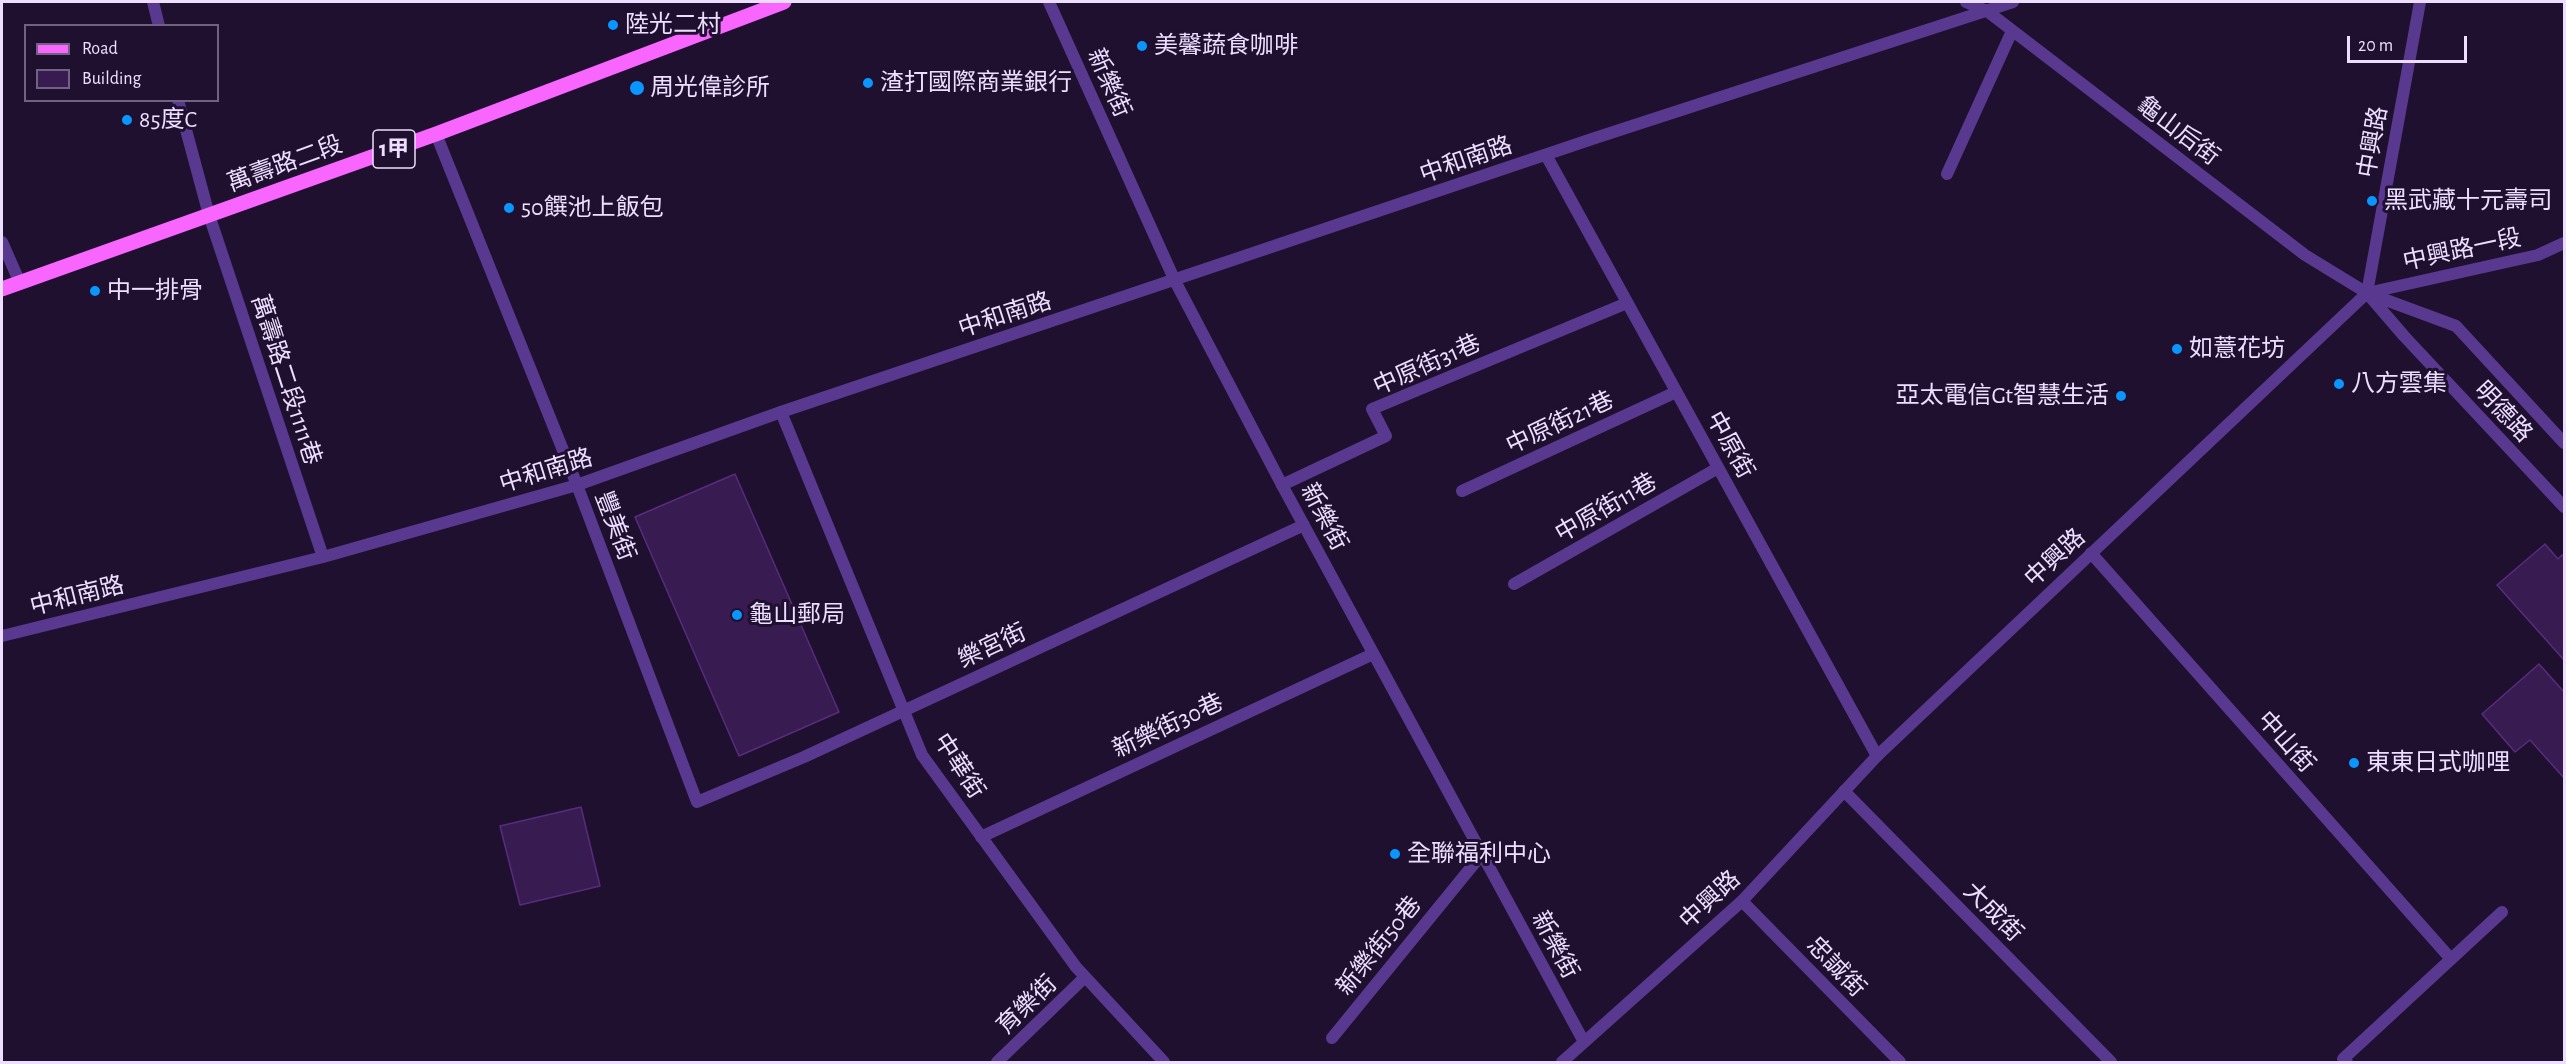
<!DOCTYPE html>
<meta charset="utf-8">
<style>
body{margin:0}
#map{position:relative;width:2566px;height:1064px;overflow:hidden;background:#20102f;font-family:"Alegreya Sans",sans-serif}
canvas{display:block}
.frame{position:absolute;inset:0;border:3px solid #eddeff;pointer-events:none}
.legend{position:absolute;left:24px;top:24px;width:195px;height:78px;box-sizing:border-box;background:#20102f;border:2px solid #726282;margin:0;padding:8px 10px;list-style:none;font-size:18px;color:#eddeff}
.legend li{display:flex;align-items:center;gap:12px;height:30px}
.legend b{width:30px;border:2px solid #726282}
.scale{position:absolute;left:2347px;top:36px;width:120px;height:27px;box-sizing:border-box;border:3px solid #eddeff;border-top:0;padding-left:8px;font-size:18px;line-height:21px;white-space:nowrap;color:#eddeff;-webkit-text-stroke:4px #20102f;paint-order:stroke}
</style>
<div id="map">
<canvas width="2566" height="1064"></canvas>
<div class="frame"></div>
<ul class="legend">
<li><b style="height:8px;background:#f865ff"></b>Road</li>
<li><b style="height:16px;background:#381b51"></b>Building</li>
</ul>
<div class="scale">20 m</div>
</div>
<script>
const g = document.querySelector('canvas').getContext('2d');
g.lineJoin = 'round';
function fill(path, color) { g.fillStyle = color; g.fill(path, 'evenodd'); }
const toPath = rows => new Path2D(rows.map(r => 'M' + r).join(''));
function stroke(path, color, width, dash) { g.strokeStyle = color; g.lineWidth = width; g.lineCap = dash ? 'butt' : 'round'; g.setLineDash(dash || []); g.stroke(path); }
function label(font, color, halo, rows, align = 'center') {
  g.font = font + ' "Alegreya Sans","Noto Sans TC",sans-serif'; g.lineWidth = 6; g.setLineDash([]); g.textBaseline = 'middle'; g.strokeStyle = halo; g.fillStyle = color; for (const [text, x, y, turn = 0] of rows) {
    g.save(); g.translate(x, y); g.rotate((+turn || 0) * Math.PI / 180); g.textAlign = isNaN(turn) ? turn : align; if (halo) g.strokeText(text, 0, 0); g.fillText(text, 0, 0); g.restore();
  }
}
const building = toPath([
 [735,474,839,712,739,756,635,517,735,474],
 [2545,544,2558,559,2562,555,2564,557,2564,660,2497,585,2545,544],
 [2539,664,2564,692,2564,778,2530,740,2515,752,2482,714,2539,664],
 [581,807,600,886,520,905,500,826,581,807]
]);
fill(building, '#381b51');
stroke(building, '#572c7e', 1.5);
stroke(toPath([
 [1966,2,1987,11,2305,255,2367,293,2456,326,2564,443],
 [1947,174,2012,31],
 [2,242,20,283],
 [2367,293,2404,336,2564,507],
 [781,412,922,755,1076,967,1164,1062],
 [1282,485,1386,436,1372,409,1627,303],
 [1462,491,1676,392],
 [1514,584,1718,468],
 [1844,791,2111,1062],
 [981,837,1373,654],
 [1332,1038,1482,854],
 [997,1062,1085,977],
 [2347,1062,2343,1059,2502,912]
]), '#593990', 12);
stroke(toPath([
 [153,2,159,26],
 [1049,2,1175,281,1282,485,1584,1042],
 [178,100,209,215,323,557],
 [436,134,577,485,697,802,804,757,1304,525],
 [1546,155,1877,756],
 [2367,293,2420,2],
 [2091,553,2451,959],
 [2,636,323,557,577,485,781,412,1595,138,2013,2],
 [1742,901,1900,1062]
]), '#593990', 12);
stroke(toPath([
 [1562,1062,1742,901,1877,756,2367,293,2538,255,2564,243]
]), '#593990', 12);
stroke(toPath([
 [2,289,436,134,784,2]
]), '#f865ff', 15);
for (const [x, y, r, color] of [
 [613,25,6,"#0a96ff"],
 [1142,46,6,"#0a96ff"],
 [868,83,6,"#0a96ff"],
 [637,88,8,"#0a96ff"],
 [127,120,6,"#0a96ff"],
 [2372,201,6,"#0a96ff"],
 [509,208,6,"#0a96ff"],
 [95,291,6,"#0a96ff"],
 [2177,349,6,"#0a96ff"],
 [2339,384,6,"#0a96ff"],
 [2121,396,6,"#0a96ff"],
 [737,615,6,"#0a96ff"],
 [2354,763,6,"#0a96ff"],
 [1395,854,6,"#0a96ff"]
]) { const dot = new Path2D(); dot.arc(x, y, r, 0, 2 * Math.PI); g.fillStyle = color; g.fill(dot); stroke(dot, '#20102f', 2); }
for (const [x, y, w] of [
 [394,149,42]
]) { const box = new Path2D(); box.roundRect(x - w / 2, y - 19, w, 38, 4.5); g.fillStyle = '#20102f'; g.fill(box); stroke(box, '#eddeff', 1.5); }
label('bold 22px', '#eddeff', null, [
 ["1甲",394,149]
]);
label('24px', '#eddeff', '#20102f', [
 ["陸光二村",625,25],
 ["美馨蔬食咖啡",1154,46],
 ["渣打國際商業銀行",880,83],
 ["周光偉診所",650,88],
 ["85度C",139,120],
 ["黑武藏十元壽司",2384,201],
 ["50饌池上飯包",521,208],
 ["中一排骨",107,291],
 ["如薏花坊",2189,349],
 ["八方雲集",2351,384],
 ["亞太電信Gt智慧生活",2109,396,"right"],
 ["龜山郵局",749,615],
 ["東東日式咖哩",2366,763],
 ["全聯福利中心",1407,854]
], 'left');
label('24px', '#eddeff', '#20102f', [
 ["新樂街",1109,83,66],
 ["龜山后街",2178,131,37],
 ["中興路",2373,142,-80],
 ["中和南路",1466,160,-19],
 ["萬壽路二段",285,164,-20],
 ["中興路一段",2462,250,-12],
 ["中和南路",1005,315,-18],
 ["中原街31巷",1427,365,-24],
 ["萬壽路二段1111巷",286,380,72],
 ["明德路",2503,412,47],
 ["中原街21巷",1560,423,-25],
 ["中原街",1730,445,61],
 ["中和南路",546,471,-17],
 ["中原街11巷",1606,508,-30],
 ["新樂街",1324,517,62],
 ["豐美街",615,526,69],
 ["中興路",2055,558,-43],
 ["中和南路",77,596,-14],
 ["樂宮街",992,646,-25],
 ["新樂街30巷",1168,726,-25],
 ["中山街",2286,742,48],
 ["中華街",959,766,57],
 ["中興路",1710,900,-43],
 ["大成街",1993,912,45],
 ["新樂街",1555,945,62],
 ["新樂街50巷",1379,946,-51],
 ["忠誠街",1836,967,46],
 ["育樂街",1027,1005,-44]
]);
</script>
